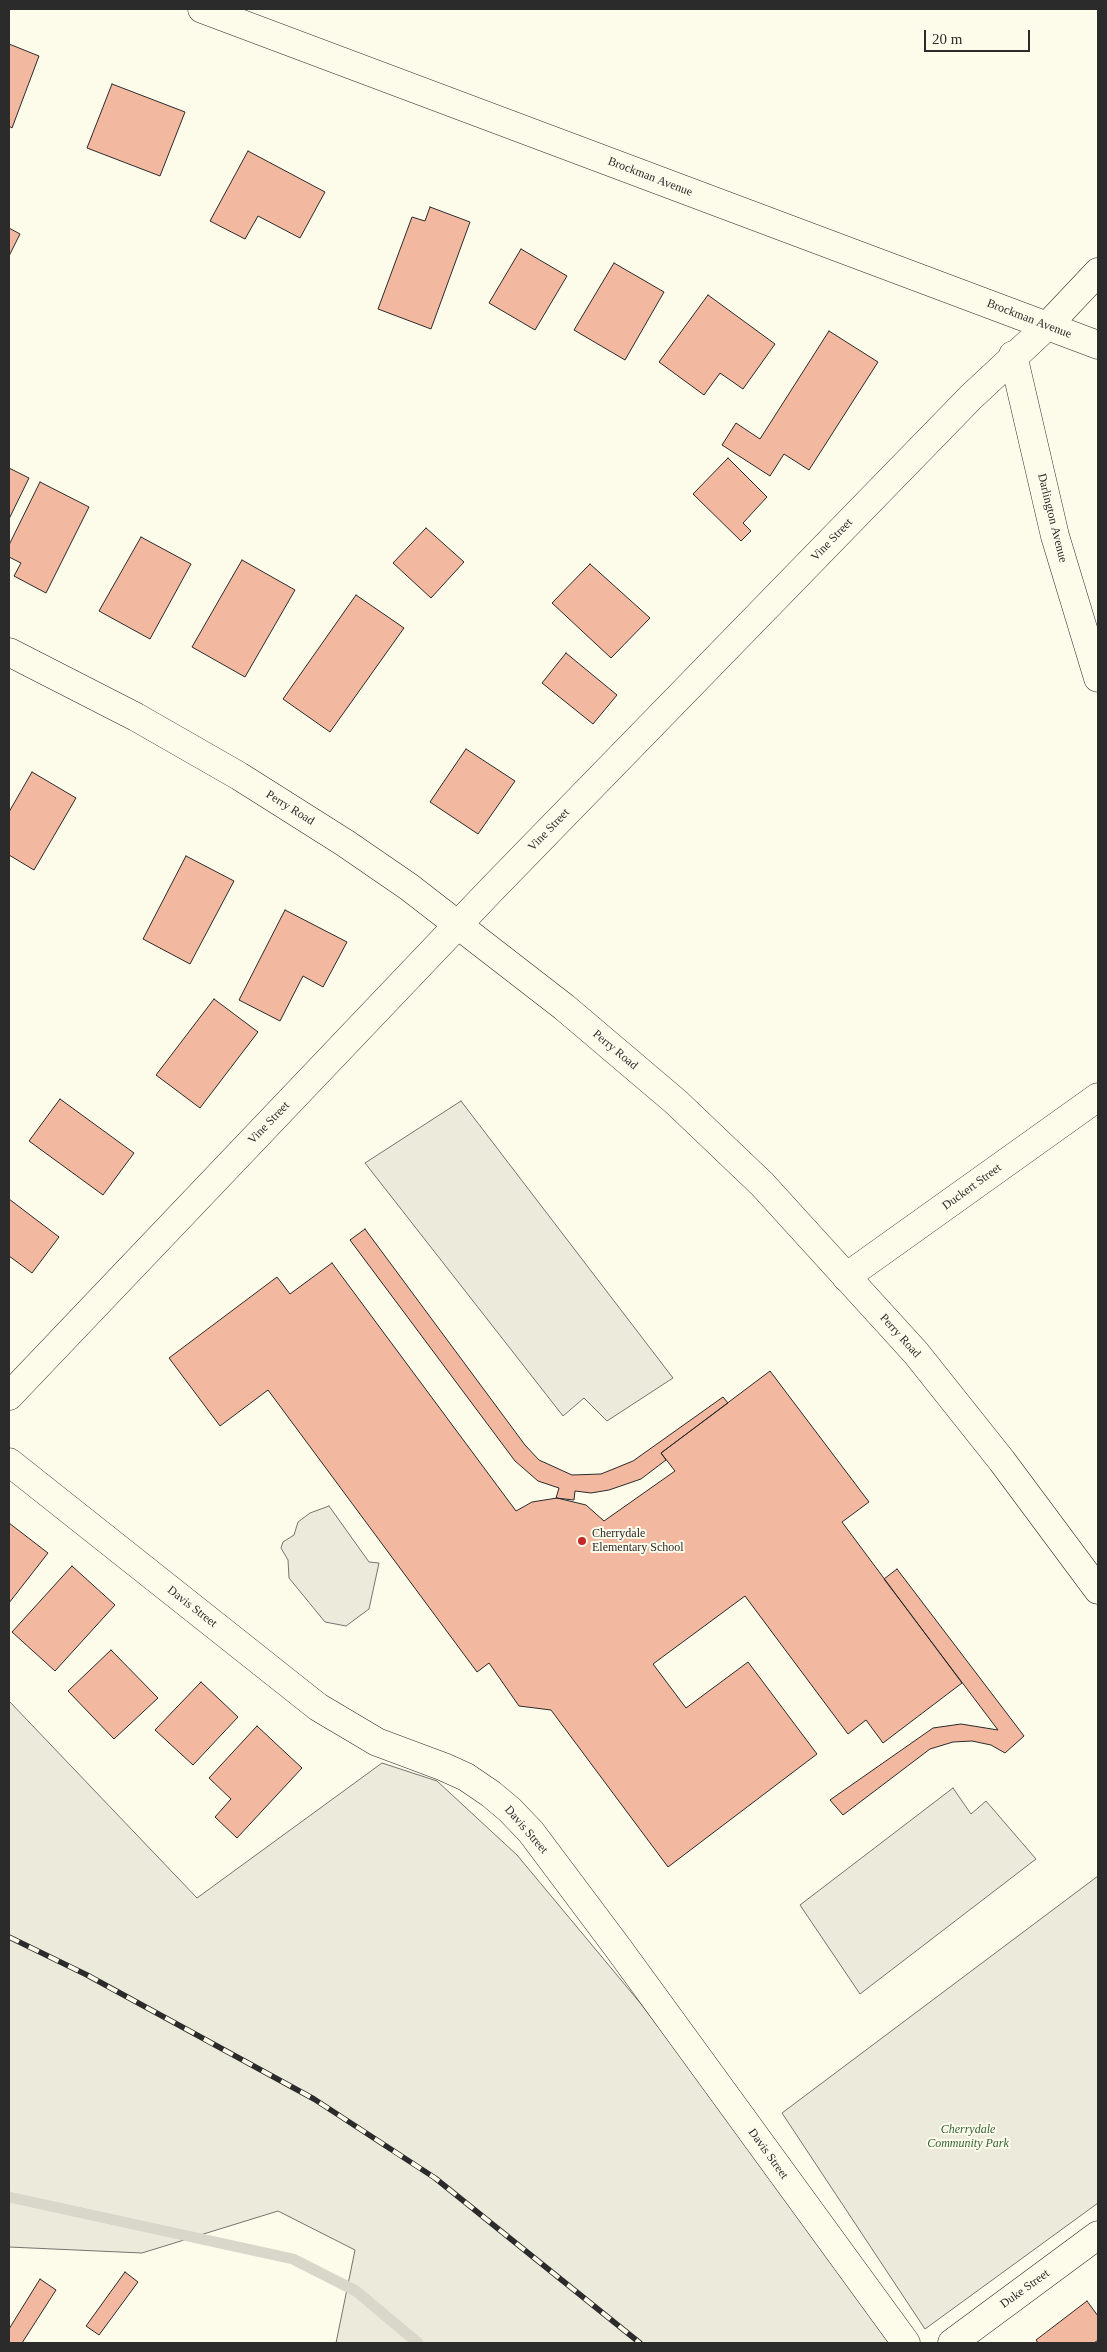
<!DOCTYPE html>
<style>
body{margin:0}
#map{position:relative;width:1107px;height:2352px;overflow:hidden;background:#fdfbea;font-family:"Times New Roman",serif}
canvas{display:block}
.frame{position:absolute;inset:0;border:10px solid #2b2b2b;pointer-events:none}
.scale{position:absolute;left:924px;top:30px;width:106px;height:22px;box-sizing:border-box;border:2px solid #2b2b2b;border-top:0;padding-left:6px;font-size:15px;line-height:18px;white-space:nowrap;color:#2b2b2b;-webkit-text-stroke:4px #fdfbea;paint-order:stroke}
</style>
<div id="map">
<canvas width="1107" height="2352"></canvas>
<div class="frame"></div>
<div class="scale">20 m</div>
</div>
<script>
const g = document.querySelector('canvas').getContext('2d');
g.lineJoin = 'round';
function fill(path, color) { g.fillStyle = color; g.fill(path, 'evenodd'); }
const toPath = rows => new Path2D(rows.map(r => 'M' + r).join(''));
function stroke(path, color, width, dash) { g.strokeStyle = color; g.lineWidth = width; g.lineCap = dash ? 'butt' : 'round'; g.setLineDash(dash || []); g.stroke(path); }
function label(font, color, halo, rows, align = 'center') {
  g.font = font + ' "Times New Roman",serif'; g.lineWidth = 4; g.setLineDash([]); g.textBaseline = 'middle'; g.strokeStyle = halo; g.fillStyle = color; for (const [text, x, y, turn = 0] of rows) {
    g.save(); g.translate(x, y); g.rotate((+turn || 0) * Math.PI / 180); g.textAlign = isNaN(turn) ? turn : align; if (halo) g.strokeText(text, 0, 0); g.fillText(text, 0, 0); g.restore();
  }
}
const green = toPath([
 [329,1506,369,1562,379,1563,369,1609,346,1626,325,1622,289,1578,288,1560,281,1548,283,1542,294,1535,298,1522,310,1513,329,1506],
 [9,1701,197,1898,382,1763,437,1781,517,1855,641,2004,896,2343,336,2343,355,2250,278,2211,142,2253,9,2247,9,1701],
 [1098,1876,1098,2203,925,2329,782,2113,1098,1876]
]);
fill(green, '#ecebdb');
stroke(green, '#74746e', 1);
const parking = toPath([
 [461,1101,673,1378,607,1421,584,1398,563,1416,365,1163,461,1101],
 [953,1788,971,1814,986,1801,1036,1859,860,1994,800,1905,953,1788]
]);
fill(parking, '#eceadb');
stroke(parking, '#74746e', 1);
stroke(toPath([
 [9,2197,293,2259,356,2291,418,2343]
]), '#d8d7c9', 11);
const building = toPath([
 [9,44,39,56,12,128,9,126,9,44],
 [112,84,185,112,160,176,87,148,112,84],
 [248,151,325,192,300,238,258,216,245,239,210,221,248,151],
 [430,207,470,222,431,329,378,309,412,217,425,221,430,207],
 [9,228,20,234,9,256,9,228],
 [521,249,567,276,535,330,489,303,521,249],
 [614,263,664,292,625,360,574,330,614,263],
 [708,295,775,344,743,389,720,373,704,395,659,362,708,295],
 [829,331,878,362,809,470,784,454,770,476,722,445,736,423,760,439,829,331],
 [728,458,767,497,743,523,751,531,741,541,693,494,728,458],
 [9,468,29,478,9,519,9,468],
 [40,482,89,507,46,593,14,576,21,563,9,557,9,545,40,482],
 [426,528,464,562,431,598,393,563,426,528],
 [141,537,191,564,150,639,99,611,141,537],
 [242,560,295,590,245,677,192,647,242,560],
 [590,564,650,618,611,658,552,603,590,564],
 [356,595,404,628,330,732,283,699,356,595],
 [566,653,617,695,593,724,542,683,566,653],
 [466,749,515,781,478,834,430,802,466,749],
 [32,772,76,798,34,870,9,855,9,812,32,772],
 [186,856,234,881,190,964,143,939,186,856],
 [285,910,347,942,323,987,303,976,280,1021,239,1000,285,910],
 [214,999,258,1032,200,1108,156,1075,214,999],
 [60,1099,134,1153,103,1195,29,1141,60,1099],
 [9,1199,59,1237,32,1273,9,1256,9,1199],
 [365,1229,525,1445,539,1460,572,1475,601,1474,633,1461,723,1397,728,1403,661,1453,666,1460,641,1479,609,1490,591,1493,575,1491,574,1500,556,1498,559,1488,538,1481,515,1461,350,1240,365,1229],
 [332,1263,516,1511,532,1502,557,1498,586,1505,604,1521,675,1471,661,1453,770,1371,869,1502,842,1522,962,1683,883,1743,866,1720,848,1734,745,1596,653,1664,686,1708,748,1662,817,1754,668,1867,551,1710,519,1706,489,1663,477,1672,268,1390,220,1426,169,1358,277,1277,290,1294,332,1263],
 [9,1523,48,1553,9,1603,9,1523],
 [72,1566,115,1605,55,1671,12,1632,72,1566],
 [897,1569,1024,1736,1005,1753,991,1745,972,1741,953,1742,930,1749,843,1815,830,1800,933,1728,961,1724,998,1730,884,1579,897,1569],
 [111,1650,158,1698,114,1739,68,1691,111,1650],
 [201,1682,238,1717,193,1765,155,1730,201,1682],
 [257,1726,302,1768,237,1838,215,1817,231,1799,209,1778,257,1726],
 [125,2272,138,2282,99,2335,86,2326,125,2272],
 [40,2279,56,2290,22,2343,9,2343,9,2329,40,2279],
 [1087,2301,1098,2316,1098,2340,1094,2343,1038,2343,1036,2340,1087,2301]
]);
fill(building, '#f2b8a0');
stroke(building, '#2b2b2b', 1);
const minor = toPath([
 [202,9,1098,345],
 [1013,355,1055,536,1098,678],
 [9,652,136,717,239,776,345,843,409,887,564,1007,676,1102,762,1184,916,1353,1002,1461,1098,1590],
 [846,1277,1098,1097],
 [9,1396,492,889,971,397,1047,326,1098,272],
 [9,1462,318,1707,377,1742,444,1767,466,1777,491,1794,510,1810,531,1832,618,1948,906,2343],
 [952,2343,1098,2235]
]);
stroke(minor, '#2b2b2b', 29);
stroke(minor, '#fdfbea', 28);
const rail = toPath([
 [9,1937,87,1975,314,2099,435,2178,640,2343]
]);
stroke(rail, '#2b2b2b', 5.5);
stroke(rail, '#fdfbea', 4, [11]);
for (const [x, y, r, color] of [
 [582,1541,5,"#c62828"]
]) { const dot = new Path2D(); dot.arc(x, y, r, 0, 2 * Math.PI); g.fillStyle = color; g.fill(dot); stroke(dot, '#fdfbea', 2); }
label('12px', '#2b2b2b', '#fdfbea', [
 ["Brockman Avenue",650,177,21],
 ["Brockman Avenue",1029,319,21],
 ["Darlington Avenue",1052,518,76],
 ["Vine Street",832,540,-46],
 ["Perry Road",290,808,32],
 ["Vine Street",549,830,-46],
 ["Perry Road",615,1050,40],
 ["Vine Street",269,1123,-46],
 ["Duckert Street",972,1187,-36],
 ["Perry Road",900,1336,48],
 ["Davis Street",192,1607,38],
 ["Davis Street",526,1830,49],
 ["Davis Street",768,2154,54],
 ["Duke Street",1025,2289,-36]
]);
label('12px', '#2b2b2b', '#fdfbea', [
 ["Cherrydale",592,1534],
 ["Elementary School",592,1548]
], 'left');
label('italic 12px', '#34623c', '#fdfbea', [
 ["Cherrydale",968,2130],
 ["Community Park",968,2144]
]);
</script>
